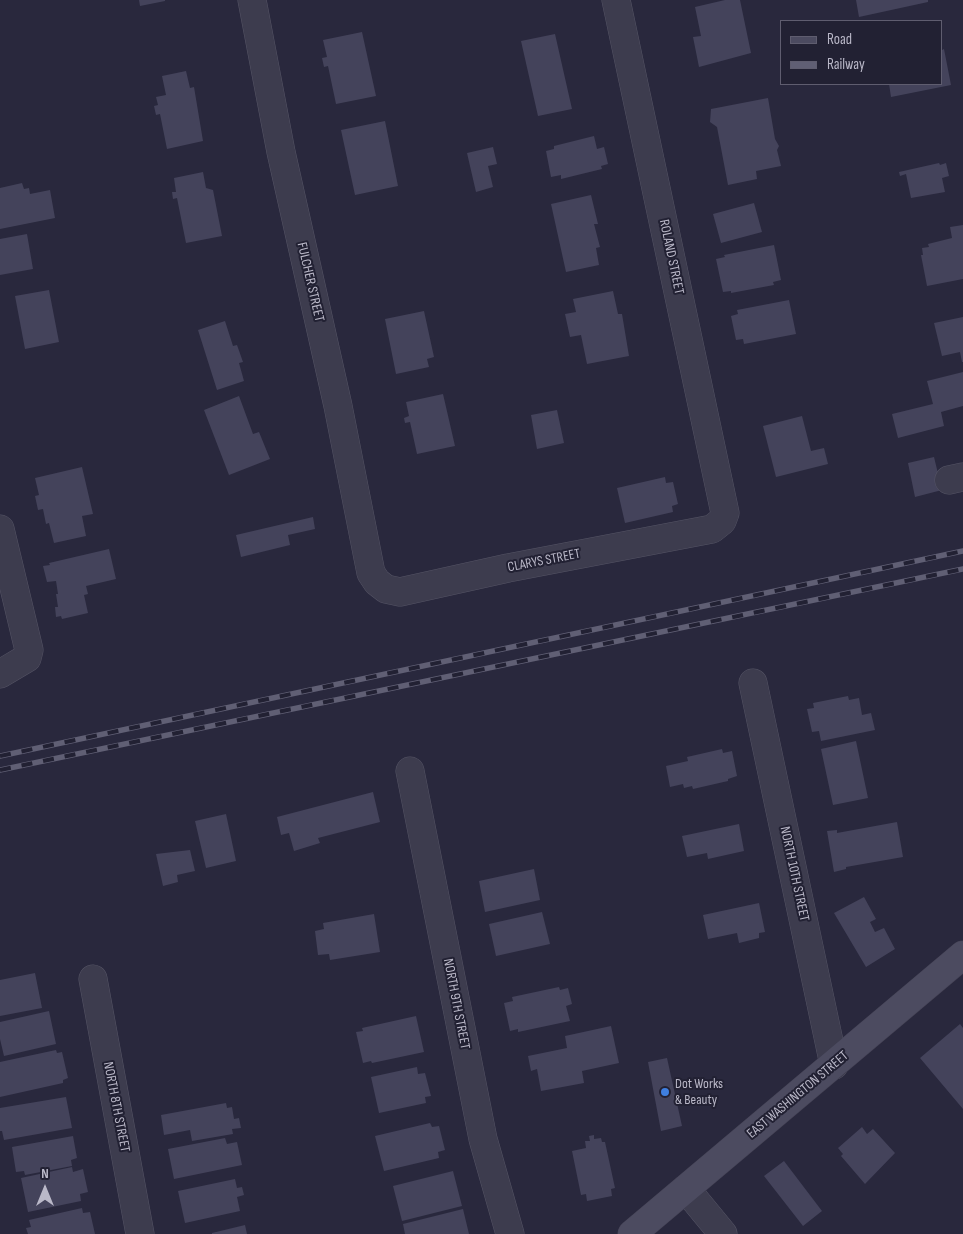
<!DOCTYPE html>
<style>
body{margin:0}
#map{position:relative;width:963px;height:1234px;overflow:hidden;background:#29283d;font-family:"Sofia Sans Condensed",sans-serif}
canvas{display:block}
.legend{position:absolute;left:780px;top:20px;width:162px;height:65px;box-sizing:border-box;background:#222133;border:1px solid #5f5d6f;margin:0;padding:6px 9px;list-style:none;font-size:15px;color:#bab8c8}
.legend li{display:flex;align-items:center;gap:10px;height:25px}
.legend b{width:25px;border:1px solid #5f5d6f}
.north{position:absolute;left:20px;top:1164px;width:50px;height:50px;-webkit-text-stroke:4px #222133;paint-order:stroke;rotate:0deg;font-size:14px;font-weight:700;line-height:20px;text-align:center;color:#bab8c8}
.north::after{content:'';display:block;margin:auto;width:18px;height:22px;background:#bab8c8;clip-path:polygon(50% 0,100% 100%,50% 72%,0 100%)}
</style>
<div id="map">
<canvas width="963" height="1234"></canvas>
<ul class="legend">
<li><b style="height:6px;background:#4c4b60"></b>Road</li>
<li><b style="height:6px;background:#605f74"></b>Railway</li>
</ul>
<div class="north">N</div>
</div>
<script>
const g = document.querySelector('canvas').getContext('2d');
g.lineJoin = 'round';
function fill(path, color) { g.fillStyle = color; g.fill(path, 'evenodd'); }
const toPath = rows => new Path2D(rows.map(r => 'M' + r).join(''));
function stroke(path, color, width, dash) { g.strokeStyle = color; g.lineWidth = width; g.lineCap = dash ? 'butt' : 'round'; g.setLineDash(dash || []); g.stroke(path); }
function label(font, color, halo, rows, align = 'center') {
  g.font = font + ' "Sofia Sans Condensed",sans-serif'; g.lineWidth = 4; g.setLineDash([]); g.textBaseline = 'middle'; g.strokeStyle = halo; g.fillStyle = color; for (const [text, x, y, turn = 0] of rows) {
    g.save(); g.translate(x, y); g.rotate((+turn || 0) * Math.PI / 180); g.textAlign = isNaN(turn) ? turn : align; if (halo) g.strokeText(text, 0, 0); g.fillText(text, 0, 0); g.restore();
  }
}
fill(toPath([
 [139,0,165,0,165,1,140,6],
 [725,0,740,0,751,53,699,67,693,37,701,36,695,7],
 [856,0,928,0,928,2,859,17],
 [362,32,376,96,336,104,328,66,324,67,322,58,327,57,323,40],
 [555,34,572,109,538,116,521,41],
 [944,49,951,85,891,97,889,84,942,84,942,50],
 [186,71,190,88,194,87,203,141,167,149,160,114,156,115,154,106,158,105,156,97,166,95,162,76],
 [768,98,775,139,779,146,777,150,781,166,756,171,757,179,728,185,717,127,710,122,711,109],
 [385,121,398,186,355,195,341,130],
 [594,136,597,149,604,147,608,164,601,166,602,169,561,179,561,175,551,177,546,151,554,149,554,146],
 [493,147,497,164,488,166,493,187,476,192,467,153],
 [939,163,940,165,946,163,949,176,942,178,945,192,911,198,906,174,900,176,899,172],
 [203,172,206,188,213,190,222,236,186,243,177,198,173,199,172,192,176,192,174,178],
 [22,183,24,189,29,188,30,194,50,190,55,218,0,229,0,188],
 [591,195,598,224,594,224,600,247,596,248,599,265,566,272,551,204],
 [754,203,762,232,721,243,713,214],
 [963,225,963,279,927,286,921,255,923,255,922,248,929,247,928,244,952,238,950,227],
 [27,234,33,269,0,275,0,239],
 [774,245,781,280,773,282,774,285,731,293,731,291,723,292,716,259,725,257,724,255],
 [49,290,59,342,25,349,15,296],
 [613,291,618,314,622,314,629,356,587,364,581,335,570,337,565,314,576,312,573,299],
 [789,300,796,334,744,344,743,339,736,340,731,316,738,314,737,310],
 [424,311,434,357,427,359,429,367,396,374,385,319],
 [963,317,963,362,962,362,960,352,942,356,934,323],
 [225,321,233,346,237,345,243,362,239,363,244,381,217,390,198,330],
 [963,372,963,406,941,412,944,426,898,438,892,414,933,404,927,381],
 [443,394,455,446,417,454,410,422,405,423,404,418,409,416,406,402],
 [239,396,253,434,259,432,270,459,229,475,204,410],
 [557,410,564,443,537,449,531,415],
 [802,416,811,451,824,448,828,464,776,477,763,426],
 [934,457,942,490,915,497,908,463],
 [82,467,93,514,82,516,86,536,54,543,49,523,46,524,43,509,38,510,35,496,39,495,35,478],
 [665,477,666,483,673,482,678,504,672,506,673,512,625,523,617,488],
 [313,517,315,529,288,535,290,545,241,557,236,535],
 [109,549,116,579,86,586,88,594,84,595,88,613,62,619,61,616,56,617,55,607,58,607,56,594,58,594,56,581,47,582,43,566,50,565,49,563],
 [848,696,849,700,859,698,862,715,871,713,875,730,821,741,819,731,812,732,807,709,814,708,813,703],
 [856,741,868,798,833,805,821,749],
 [722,749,723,753,732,751,737,776,728,779,728,781,693,789,692,786,684,788,683,784,670,787,666,766,688,761,687,757],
 [373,792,380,822,318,838,320,843,294,851,289,833,281,835,277,817],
 [226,814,236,861,206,868,195,821],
 [897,822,903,857,846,867,846,869,834,872,827,831,837,830,837,833],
 [739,824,744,851,708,859,707,853,687,857,682,836],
 [190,850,195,871,177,875,178,882,163,886,156,854],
 [534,869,540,900,485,912,479,881],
 [864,897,876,919,870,922,875,932,884,928,895,949,866,967,834,913],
 [759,903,765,932,759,933,759,938,739,943,737,933,708,939,703,915],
 [542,912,550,944,496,956,489,924],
 [374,914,380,952,330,960,329,954,318,955,315,931,324,929,323,923],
 [35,973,42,1008,0,1016,0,980],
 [559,987,560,990,568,988,572,1004,566,1006,570,1021,518,1032,518,1029,510,1031,504,1003,513,1001,512,997],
 [49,1011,56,1044,4,1056,0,1039,0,1022],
 [416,1016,424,1052,372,1063,371,1061,363,1063,356,1032,363,1031,362,1028],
 [960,1024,963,1028,963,1109,920,1058],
 [611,1026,619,1063,582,1071,584,1083,541,1091,537,1069,531,1071,528,1056,567,1048,565,1036],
 [56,1050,57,1053,62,1052,68,1078,63,1080,63,1083,0,1097,0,1062],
 [667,1058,682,1126,661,1131,648,1062],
 [417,1067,418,1074,425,1073,431,1096,425,1097,426,1103,379,1113,371,1077],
 [66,1097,72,1128,4,1140,2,1131,0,1131,0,1108],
 [226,1103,227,1108,232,1107,234,1119,239,1118,241,1128,232,1129,233,1134,192,1141,190,1130,164,1135,161,1115],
 [430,1123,432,1127,439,1126,445,1150,438,1152,439,1158,384,1171,375,1136],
 [862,1127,867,1134,873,1129,895,1153,865,1184,841,1156,843,1154,838,1148],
 [594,1135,594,1139,601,1138,602,1142,605,1142,615,1188,611,1189,612,1196,587,1201,586,1194,581,1195,572,1151,586,1148,585,1141,590,1141,589,1136],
 [73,1136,77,1158,71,1160,72,1166,25,1175,24,1171,16,1172,12,1147],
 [225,1138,227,1144,237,1142,242,1165,174,1179,168,1149],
 [784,1161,822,1211,803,1226,764,1176],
 [72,1167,73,1172,83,1169,88,1192,80,1194,81,1201,28,1212,21,1178],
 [453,1171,462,1206,402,1221,393,1186],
 [235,1179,237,1188,242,1187,244,1195,237,1197,240,1211,185,1223,178,1191],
 [82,1208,83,1213,90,1212,95,1234,28,1234,26,1228,31,1227,29,1220],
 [463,1209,469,1234,405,1234,403,1224],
 [245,1225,247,1234,212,1234,212,1233]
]), '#44435b');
const street = toPath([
 [252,0,281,152,338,406,371,573,377,582,386,589,400,592,508,568,712,529,722,521,725,513,616,0],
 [949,480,963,477],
 [0,529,29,650,27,658,0,674],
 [753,683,834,1065],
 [410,771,483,1139,510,1234],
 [93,979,140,1234],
 [686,1189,723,1234]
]);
const secondary = toPath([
 [632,1234,963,955]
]);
stroke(street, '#555465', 29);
stroke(secondary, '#444254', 29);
stroke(street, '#3d3c4e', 28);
stroke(secondary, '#4c4b60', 28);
const rail = toPath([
 [0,756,963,551],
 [0,770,963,569]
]);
stroke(rail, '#605f74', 5.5);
stroke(rail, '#222133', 4, [11]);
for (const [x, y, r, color] of [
 [665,1092,5,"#3f7fe0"]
]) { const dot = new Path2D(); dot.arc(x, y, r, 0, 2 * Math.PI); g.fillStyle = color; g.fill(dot); stroke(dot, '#222133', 2); }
label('14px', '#bab8c8', '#222133', [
 ["ROLAND STREET",671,257,78],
 ["FULCHER STREET",310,282,77],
 ["CLARYS STREET",544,561,-11],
 ["NORTH 10TH STREET",794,874,78],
 ["NORTH 9TH STREET",456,1004,79],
 ["EAST WASHINGTON STREET",798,1095,-40],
 ["NORTH 8TH STREET",116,1107,79]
]);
label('14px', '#bab8c8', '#222133', [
 ["Dot Works",675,1084],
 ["& Beauty",675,1100]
], 'left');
</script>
